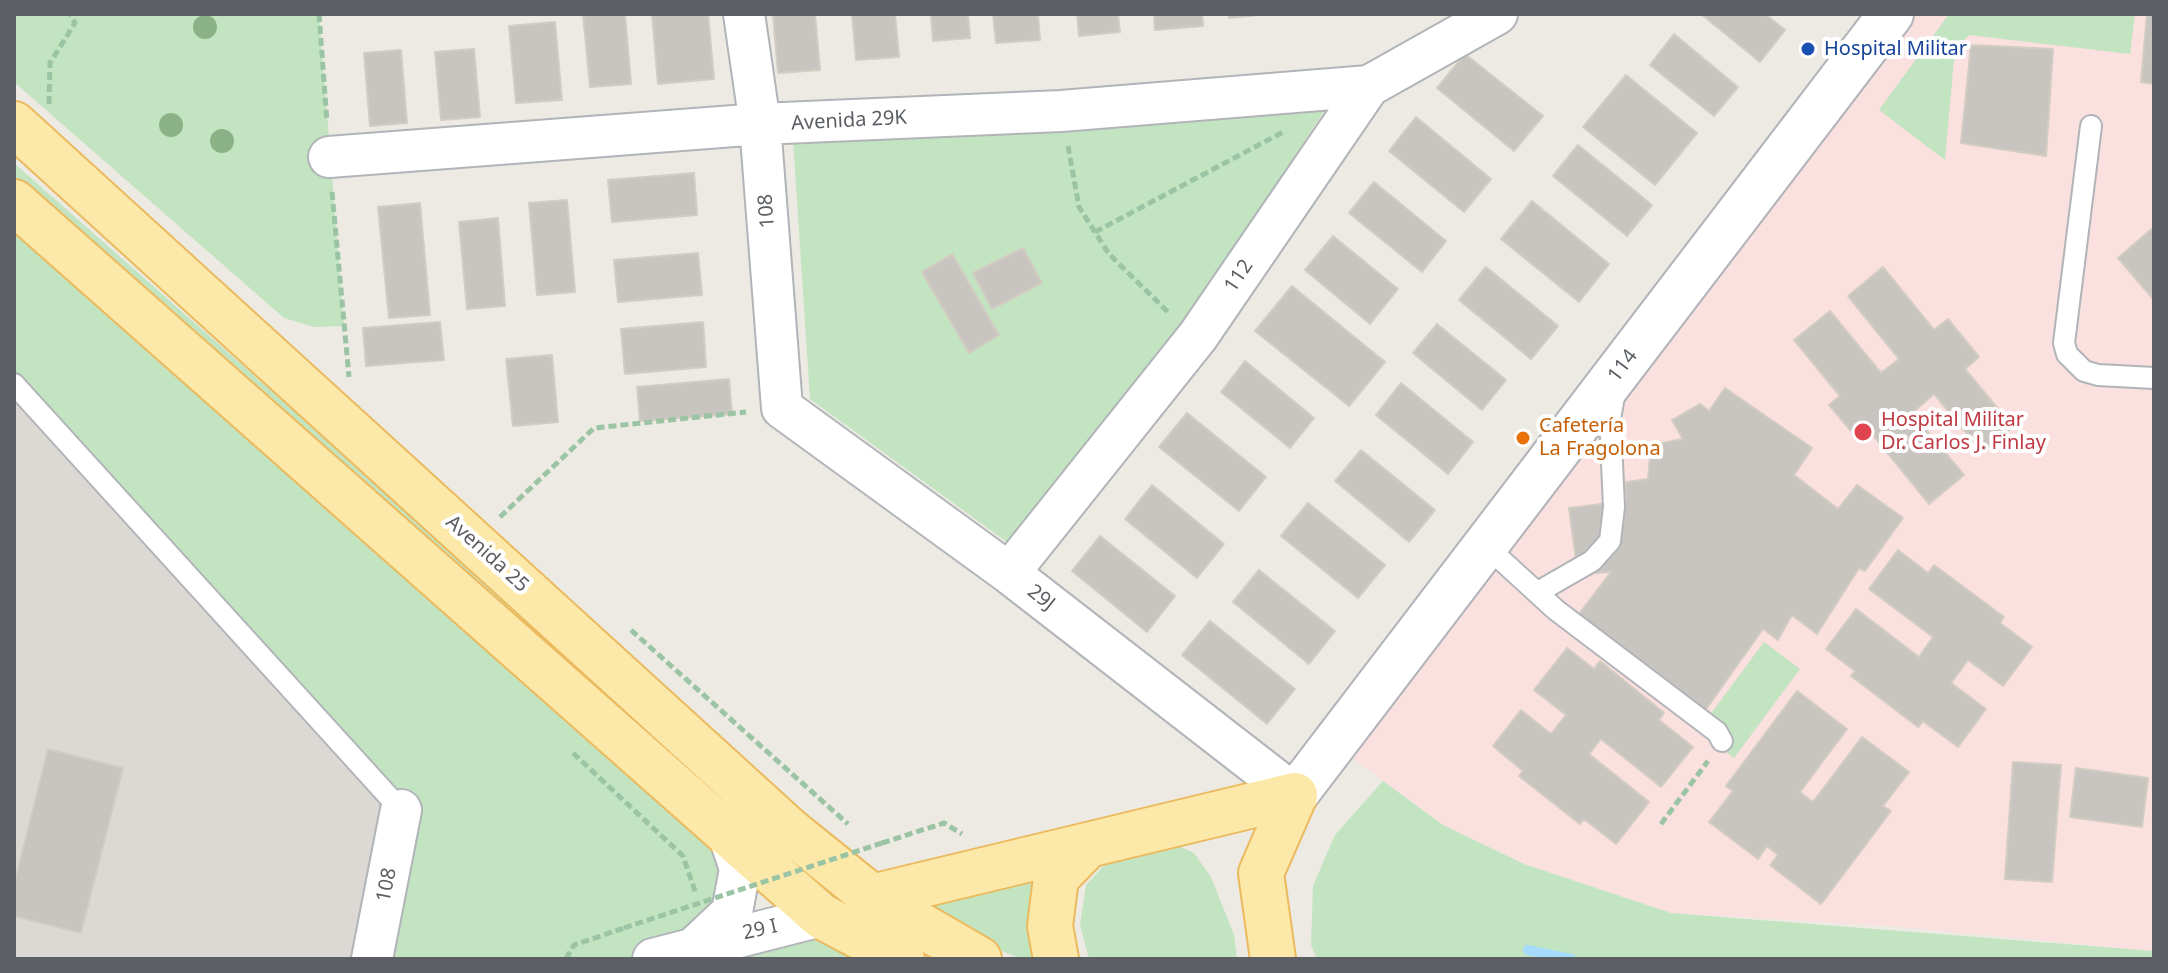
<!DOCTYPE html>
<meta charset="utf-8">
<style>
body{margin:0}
#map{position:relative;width:2168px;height:973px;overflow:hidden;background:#edeae3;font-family:"Noto Sans",sans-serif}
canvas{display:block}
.frame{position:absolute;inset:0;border:16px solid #5b5f63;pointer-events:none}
</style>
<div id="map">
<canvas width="2168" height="973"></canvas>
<div class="frame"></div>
</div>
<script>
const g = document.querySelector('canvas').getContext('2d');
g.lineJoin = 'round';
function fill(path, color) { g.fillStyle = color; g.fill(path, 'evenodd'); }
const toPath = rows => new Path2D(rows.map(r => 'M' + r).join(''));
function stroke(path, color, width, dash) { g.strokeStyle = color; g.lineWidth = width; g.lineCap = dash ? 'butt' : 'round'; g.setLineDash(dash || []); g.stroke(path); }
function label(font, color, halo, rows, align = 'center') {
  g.font = font + ' "Noto Sans",sans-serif'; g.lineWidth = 8; g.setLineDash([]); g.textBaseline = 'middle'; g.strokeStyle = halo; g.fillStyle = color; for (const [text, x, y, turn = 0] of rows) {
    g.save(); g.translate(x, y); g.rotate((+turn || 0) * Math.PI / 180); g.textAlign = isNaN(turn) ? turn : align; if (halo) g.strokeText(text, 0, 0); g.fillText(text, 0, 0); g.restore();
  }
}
fill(toPath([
 [14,384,401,810,372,959,14,959]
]), '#dcd9d5');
fill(toPath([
 [1889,14,2154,14,2154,951,1890,926,1671,913,1524,864,1443,825,1331,742]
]), '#fae0df');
fill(toPath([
 [14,14,319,14,344,326,314,327,284,318,14,82],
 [1949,14,2135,14,2130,54,1969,35,1955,49,1945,160,1879,110],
 [1324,111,1193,311,1011,545,810,399,793,140,1079,129],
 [14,163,837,891,872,917,831,899,14,178],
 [14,202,740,869,699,943,821,916,902,959,372,959,401,810,14,384],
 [1764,642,1800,669,1734,758,1698,731],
 [1383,781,1443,825,1524,864,1671,913,2154,951,2154,959,1317,959,1311,945,1313,886,1335,835],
 [1172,843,1194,853,1211,877,1234,935,1237,959,1089,959,1080,925,1086,885,1110,859],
 [1041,870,1044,959,1021,959,986,944,911,900]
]), '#c3e4c0');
stroke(toPath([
 [1528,950,1571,959]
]), '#a5dcfb', 10);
const building = toPath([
 [583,14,625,14,631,84,590,87,583,14],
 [652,14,708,14,714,79,658,84,652,14],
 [773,14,815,14,820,70,778,73,773,14],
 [852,14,895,14,899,57,856,60,852,14],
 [931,14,968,14,970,38,933,41,931,14],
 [993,14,1038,14,1040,40,996,43,993,14],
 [1077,14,1118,14,1120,32,1079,36,1077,14],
 [1154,14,1202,14,1203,26,1155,30,1154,14],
 [1229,14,1268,14,1229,18,1229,14],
 [1701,14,1765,14,1785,30,1760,62,1701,14],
 [2147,14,2154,14,2154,84,2141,82,2147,14],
 [555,22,562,100,516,103,509,26,555,22],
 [1674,34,1738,87,1714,116,1650,65,1674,34],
 [1971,45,2053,49,2046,156,1961,143,1971,45],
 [474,49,480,117,441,120,435,52,474,49],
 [401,50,407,123,370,126,364,53,401,50],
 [1465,54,1543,116,1514,151,1437,88,1465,54],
 [1626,75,1697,133,1655,185,1583,127,1626,75],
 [1416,117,1491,179,1464,212,1389,151,1416,117],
 [1578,145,1652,205,1627,236,1553,176,1578,145],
 [694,173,697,215,612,222,608,180,694,173],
 [1374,182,1446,241,1422,272,1349,213,1374,182],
 [567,200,575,292,537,295,529,203,567,200],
 [1532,201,1609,264,1579,302,1501,239,1532,201],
 [420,203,430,315,389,318,378,207,420,203],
 [498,218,505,306,467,309,459,222,498,218],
 [2154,227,2154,300,2118,258,2154,227],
 [1333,236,1398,289,1370,324,1305,270,1333,236],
 [1023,248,1042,283,992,309,973,273,1023,248],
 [698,253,702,295,618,302,614,260,698,253],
 [952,254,999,335,969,353,922,272,952,254],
 [1486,267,1558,326,1531,359,1459,300,1486,267],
 [1883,267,1934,330,1948,319,1979,357,1965,369,2013,427,1982,452,1934,394,1912,413,1964,475,1929,504,1869,430,1858,439,1829,405,1840,396,1794,340,1830,311,1881,373,1899,359,1848,296,1883,267],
 [1292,286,1385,362,1349,406,1255,331,1292,286],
 [440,322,444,360,366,366,363,328,440,322],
 [703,322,706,367,625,374,621,329,703,322],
 [1437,324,1506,380,1482,410,1413,353,1437,324],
 [552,355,558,422,513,426,506,359,552,355],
 [1245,361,1314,418,1290,448,1221,392,1245,361],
 [729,379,732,414,640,421,637,387,729,379],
 [1401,383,1473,442,1448,474,1376,415,1401,383],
 [1725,388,1812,448,1794,475,1838,509,1857,485,1903,518,1865,571,1859,568,1817,634,1792,615,1778,640,1763,629,1704,712,1579,614,1611,572,1578,574,1569,508,1626,501,1626,482,1648,479,1651,445,1683,439,1672,420,1700,404,1709,411,1725,388],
 [1187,413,1266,477,1239,511,1159,447,1187,413],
 [1361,450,1435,510,1409,542,1335,481,1361,450],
 [1152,485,1224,544,1197,578,1125,519,1152,485],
 [1308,503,1385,565,1358,598,1281,536,1308,503],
 [1100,536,1175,596,1147,632,1072,571,1100,536],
 [1898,550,1928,573,1934,565,2004,617,2000,623,2032,647,2003,686,1968,660,1951,683,1986,709,1958,747,1923,721,1918,727,1851,676,1855,671,1826,649,1856,609,1919,657,1933,637,1869,589,1898,550],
 [1259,570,1335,631,1309,664,1233,602,1259,570],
 [1210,621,1295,689,1267,724,1182,655,1210,621],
 [1567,648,1594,669,1600,661,1664,713,1659,720,1693,747,1661,787,1601,739,1589,754,1649,802,1616,844,1584,819,1580,824,1519,776,1523,771,1493,746,1521,710,1551,734,1566,715,1534,690,1567,648],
 [1797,691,1847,729,1800,792,1813,802,1862,737,1909,772,1883,806,1891,811,1821,904,1770,865,1778,855,1767,846,1758,859,1709,822,1733,791,1726,786,1797,691],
 [48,749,123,768,81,933,14,916,14,885,48,749],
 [2013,762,2061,765,2052,882,2005,879,2013,762],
 [2076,768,2148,778,2142,827,2070,817,2076,768]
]);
fill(building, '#c8c5c0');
stroke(building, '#d2ccc2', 2);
const service = toPath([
 [2091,126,2064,343,2067,354,2084,371,2098,375,2154,378],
 [14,384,401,810],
 [1486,546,1556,610,1717,732,1722,741],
 [1538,592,1592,561,1610,541,1614,507,1610,419,1615,391]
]);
const minor = toPath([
 [744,14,760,124,782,408,1009,573,1295,795],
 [329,157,760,124,1061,111,1369,86],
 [1009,573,1198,336,1369,86,1497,14],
 [697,945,732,912,740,869,728,833],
 [372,959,401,810],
 [653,959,821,916]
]);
const secondary = toPath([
 [1295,795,1891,14]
]);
const primary = toPath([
 [14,124,789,830,872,897,979,959],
 [14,202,821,916,902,959],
 [872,897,1295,795],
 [1056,959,1050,926,1056,878,1088,845],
 [1273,959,1261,873,1295,795]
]);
stroke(service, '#b1b4b8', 24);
stroke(minor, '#b1b4b8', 44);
stroke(secondary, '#b0b3b8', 48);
stroke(primary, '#ecba5e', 48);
stroke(toPath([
 [319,14,327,122],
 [49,104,50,63,75,23,70,14],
 [1068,146,1079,207,1109,254,1169,313],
 [332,192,349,377],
 [1095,232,1285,131],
 [500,517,594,428,746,412],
 [631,630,848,824],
 [573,753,683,856,696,894],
 [1661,824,1708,761],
 [882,843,944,823,962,834],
 [566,959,574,945,624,928]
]), '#9ac4a4', 5, [8, 4]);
stroke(service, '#fff', 20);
stroke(minor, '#fff', 40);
stroke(secondary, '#fff', 44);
stroke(primary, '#fce9aa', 44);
stroke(toPath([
 [624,928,882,843]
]), '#9ac4a4', 5, [8, 4]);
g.fillStyle = '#8bb286';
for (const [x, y] of [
 [205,27],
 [171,125],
 [222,141]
]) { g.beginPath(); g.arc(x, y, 12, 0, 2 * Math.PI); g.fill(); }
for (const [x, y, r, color] of [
 [1808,49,8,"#1a4fb4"],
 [1863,432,10,"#e0444e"],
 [1523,438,8,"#e8710a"]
]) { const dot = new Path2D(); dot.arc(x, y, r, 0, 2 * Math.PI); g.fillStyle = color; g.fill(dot); stroke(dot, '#fff', 3); }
label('20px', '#164399', '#fff', [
 ["Hospital Militar",1824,49]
], 'left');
label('20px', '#5b5f63', '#fff', [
 ["Avenida 29K",849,121,-3],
 ["108",767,211,-94],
 ["112",1239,276,-56],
 ["114",1623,366,-53],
 ["Avenida 25",487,554,42],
 ["29J",1041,598,38],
 ["108",387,885,-79],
 ["29 I",760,930,-13]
]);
label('20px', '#be3a42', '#fff', [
 ["Hospital Militar",1881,420],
 ["Dr. Carlos J. Finlay",1881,443]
], 'left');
label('20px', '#c56008', '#fff', [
 ["Cafetería",1539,426],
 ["La Fragolona",1539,449]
], 'left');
</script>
